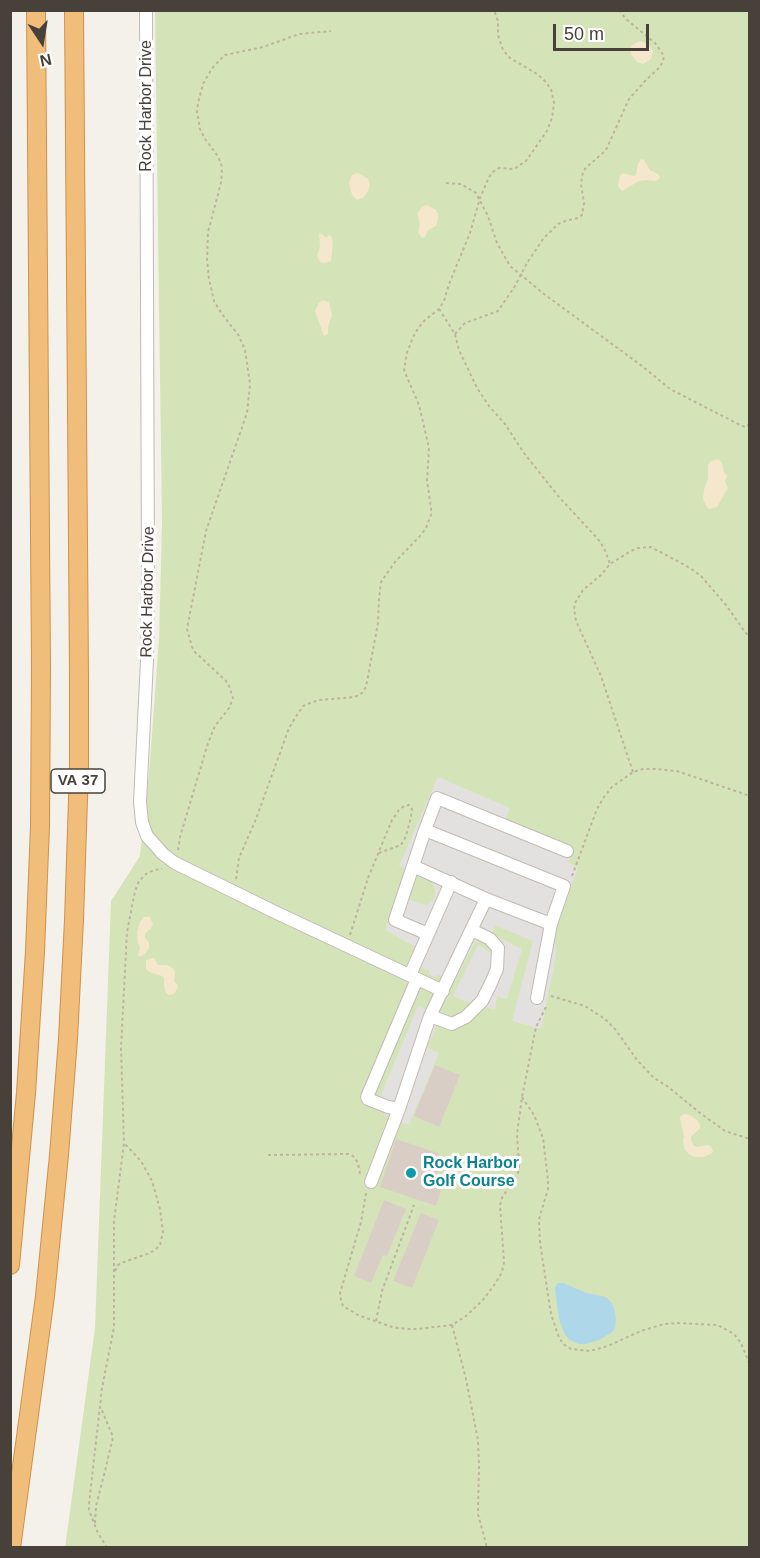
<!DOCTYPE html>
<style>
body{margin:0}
#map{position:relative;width:760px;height:1558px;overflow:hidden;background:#f4f1eb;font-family:Arial,sans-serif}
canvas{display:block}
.frame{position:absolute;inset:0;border:12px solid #48413a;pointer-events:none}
.north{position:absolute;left:12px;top:12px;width:60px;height:60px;-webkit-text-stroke:4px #fff;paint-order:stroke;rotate:168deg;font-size:16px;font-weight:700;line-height:24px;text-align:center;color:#48413a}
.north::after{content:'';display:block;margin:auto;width:21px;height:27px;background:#48413a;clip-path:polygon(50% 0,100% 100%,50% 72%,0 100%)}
.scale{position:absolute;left:553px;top:24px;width:96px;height:27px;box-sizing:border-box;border:3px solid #48413a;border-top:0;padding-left:8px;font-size:18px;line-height:21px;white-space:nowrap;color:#48413a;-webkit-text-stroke:4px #fff;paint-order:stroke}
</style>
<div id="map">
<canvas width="760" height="1558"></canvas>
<div class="frame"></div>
<div class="north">N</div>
<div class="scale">50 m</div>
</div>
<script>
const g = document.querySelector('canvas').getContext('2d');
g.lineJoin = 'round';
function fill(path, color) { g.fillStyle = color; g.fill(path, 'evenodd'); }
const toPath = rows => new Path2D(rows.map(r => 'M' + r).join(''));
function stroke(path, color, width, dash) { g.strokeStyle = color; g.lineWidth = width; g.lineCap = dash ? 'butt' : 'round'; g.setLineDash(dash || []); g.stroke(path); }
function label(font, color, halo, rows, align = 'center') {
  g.font = font + ' Arial,sans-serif'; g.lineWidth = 6; g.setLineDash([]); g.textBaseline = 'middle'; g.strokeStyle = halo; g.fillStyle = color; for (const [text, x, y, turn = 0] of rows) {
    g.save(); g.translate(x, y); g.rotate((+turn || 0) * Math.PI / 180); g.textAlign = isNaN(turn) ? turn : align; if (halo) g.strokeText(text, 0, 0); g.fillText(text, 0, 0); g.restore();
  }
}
fill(toPath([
 [155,11,749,11,749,1547,65,1548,95,1328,111,901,140,856,149,774,159,639,162,523]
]), '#d5e4b8');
fill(toPath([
 [640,41,648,44,653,51,651,59,643,64,637,62,632,56,630,49,632,45],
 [641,159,644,160,650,170,658,174,660,177,659,179,655,181,648,180,639,181,622,191,618,186,620,175,623,173,633,176,636,175,638,164],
 [357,173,362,175,368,179,370,185,368,191,364,197,357,200,352,195,349,183,352,175],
 [427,205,436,210,438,214,438,219,436,226,428,230,425,237,422,238,418,232,420,224,417,214,422,207],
 [319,233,323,235,326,238,329,235,331,236,333,242,331,261,325,263,320,262,317,256,320,247],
 [322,300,329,302,332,315,328,327,328,334,324,336,315,311,319,303],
 [718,459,722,463,724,472,727,476,725,481,728,488,717,507,709,509,706,506,703,498,704,490,708,479,708,465,711,461],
 [144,917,150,917,153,924,151,928,145,934,145,938,149,942,149,948,145,954,139,957,138,954,140,948,138,943,137,932,140,922],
 [152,958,154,958,158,965,167,965,174,969,175,973,174,981,178,985,178,987,174,994,169,995,166,993,164,987,164,978,162,976,149,972,146,969,146,960],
 [684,1114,690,1115,698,1121,700,1125,700,1128,691,1137,691,1140,694,1146,697,1147,707,1145,711,1146,713,1152,711,1154,703,1157,695,1157,690,1155,685,1150,683,1141,684,1136,680,1119,680,1117]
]), '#f4e7cc');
fill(toPath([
 [438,777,510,808,505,820,574,849,568,862,578,868,557,925,554,939,556,952,554,966,541,1029,512,1021,533,941,495,925,492,934,522,949,507,999,497,996,495,1010,465,1001,453,996,478,945,491,953,493,950,482,941,475,942,454,982,439,975,432,977,430,974,429,971,410,963,416,947,385,930,397,896,426,905,433,900,435,896,435,888,431,881,399,866],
 [418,1006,441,1015,427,1048,439,1053,409,1125,384,1115,387,1106,378,1102]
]), '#e3e1df');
fill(toPath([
 [558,1283,563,1283,587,1293,606,1297,611,1302,614,1308,616,1319,615,1329,611,1333,599,1340,586,1344,579,1344,570,1340,565,1335,559,1319,555,1290,555,1287]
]), '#aed8ea');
fill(toPath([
 [435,1065,460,1075,439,1127,414,1116],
 [396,1139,438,1153,441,1162,434,1185,442,1188,436,1206,380,1187],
 [384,1200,406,1209,387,1256,383,1255,371,1283,354,1276],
 [421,1213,439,1220,412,1288,393,1281]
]), '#d8cec5');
const minor = toPath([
 [146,10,148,574,147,660,140,802,142,822,147,836,163,854,175,863,277,913,443,991],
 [425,830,437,798,567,851],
 [413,866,395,920,428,934],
 [410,975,451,882],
 [537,998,551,924],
 [430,1016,452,1024,466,1017,482,1001,491,983,497,969,498,948,490,939,472,930],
 [399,1109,388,1107,368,1099,367,1097,417,979],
 [371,1182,399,1109,430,1016,486,899,413,866,425,830,564,886,551,924,486,899]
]);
const highway = toPath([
 [10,1265,26,1093,35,951,40,826,41,667,36,10],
 [11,1548,45,1296,59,1155,68,1039,74,920,79,769,79,675,74,10]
]);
stroke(minor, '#c2bab2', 14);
stroke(highway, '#cf914a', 20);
stroke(toPath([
 [446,183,461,184,476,193,488,216,497,243,510,266,544,294,642,366,670,389,740,425,745,427,750,424],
 [439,309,455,334,459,350,477,388,489,406,505,424,524,453,539,472,559,497,598,539,604,548,610,564],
 [455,334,465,323,498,311,515,286,527,263,543,239,558,224,565,221,578,218,582,215,584,203,581,184,583,171,588,166,606,150,629,99,646,80,660,67,663,61,664,56,655,43,626,19,619,10],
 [633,772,601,676,576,621,574,609,575,603,583,590,601,575,610,564,631,551,638,548,651,547,690,568,701,576,726,605,745,632,750,637],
 [178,850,180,837,208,743,215,726,229,708,233,698,229,686,226,681,195,652,192,647,187,629,206,531,247,413,250,384,245,350,239,336,222,314,214,301,209,279,207,259,208,232,221,183,222,169,221,163,217,155,205,139,200,129,197,112,198,103,203,84,208,75,214,66,225,55,263,47,299,34,331,31],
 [572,876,597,809,604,797,612,787,633,772,643,769,655,769,677,771,750,796],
 [236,879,239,858,256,819,289,728,297,715,303,706,310,703,319,700,355,697,362,693,366,687,378,623,379,598,381,582,395,562,420,536,426,528,431,515,431,508,427,480,429,448,419,405,404,370,407,353,413,337,419,327,425,320,439,309,444,301,449,284,470,233,480,198,489,177,494,171,499,168,514,169,526,161,547,131,552,118,554,103,551,89,545,81,537,74,510,58,503,50,498,35,498,21,494,10],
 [350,935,368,878,392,820,399,810,404,806,409,805,412,809,411,817,406,836,401,845,379,853],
 [551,996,585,1006,605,1019,615,1029,637,1060,654,1078,667,1086,700,1113,725,1131,750,1139],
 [522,1097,534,1115,543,1138,548,1180,548,1189,539,1219,540,1243,551,1314,558,1335,563,1344,571,1349,590,1351,608,1346,641,1331,664,1324,676,1323,718,1325,734,1334,741,1343,749,1363,750,1370],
 [268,1155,349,1154,353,1156,358,1163,360,1174],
 [366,1193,361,1222,340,1293,341,1300,343,1306,358,1315,392,1327,406,1329,417,1329,452,1325,466,1316,483,1300,495,1284,502,1272,504,1262,500,1205,502,1198,518,1173,519,1166,517,1134,522,1097,536,1027,546,1007],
 [115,1271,118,1265,124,1262,150,1253,155,1250,160,1245,163,1232,160,1209,152,1181,141,1161,124,1143],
 [376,1321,382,1291,414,1205],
 [452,1325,466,1379,478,1440,479,1465,478,1514,487,1548],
 [95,1523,96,1506,105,1471,113,1437,101,1408],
 [107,1548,97,1531,89,1510,89,1504,102,1388,114,1327,114,1221,124,1143,121,1048,127,932,135,891,139,881,146,874,154,870,162,869]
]), '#bfb2a1', 2, [3, 3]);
stroke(minor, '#fff', 12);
stroke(highway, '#f0bd7a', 18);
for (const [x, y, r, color] of [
 [411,1173,6,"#0f9aa8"]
]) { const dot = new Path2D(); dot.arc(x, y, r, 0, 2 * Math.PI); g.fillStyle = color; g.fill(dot); stroke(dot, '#fff', 2); }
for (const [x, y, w] of [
 [78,781,54]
]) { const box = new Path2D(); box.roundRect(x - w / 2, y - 12, w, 24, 4.5); g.fillStyle = '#fff'; g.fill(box); stroke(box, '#48413a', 1.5); }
label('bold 15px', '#48413a', null, [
 ["VA 37",78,781]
]);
label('16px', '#48413a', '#fff', [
 ["Rock Harbor Drive",147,106,-90],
 ["Rock Harbor Drive",148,592,-89]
]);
label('bold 16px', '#0d838f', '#fff', [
 ["Rock Harbor",423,1164],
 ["Golf Course",423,1182]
], 'left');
</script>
